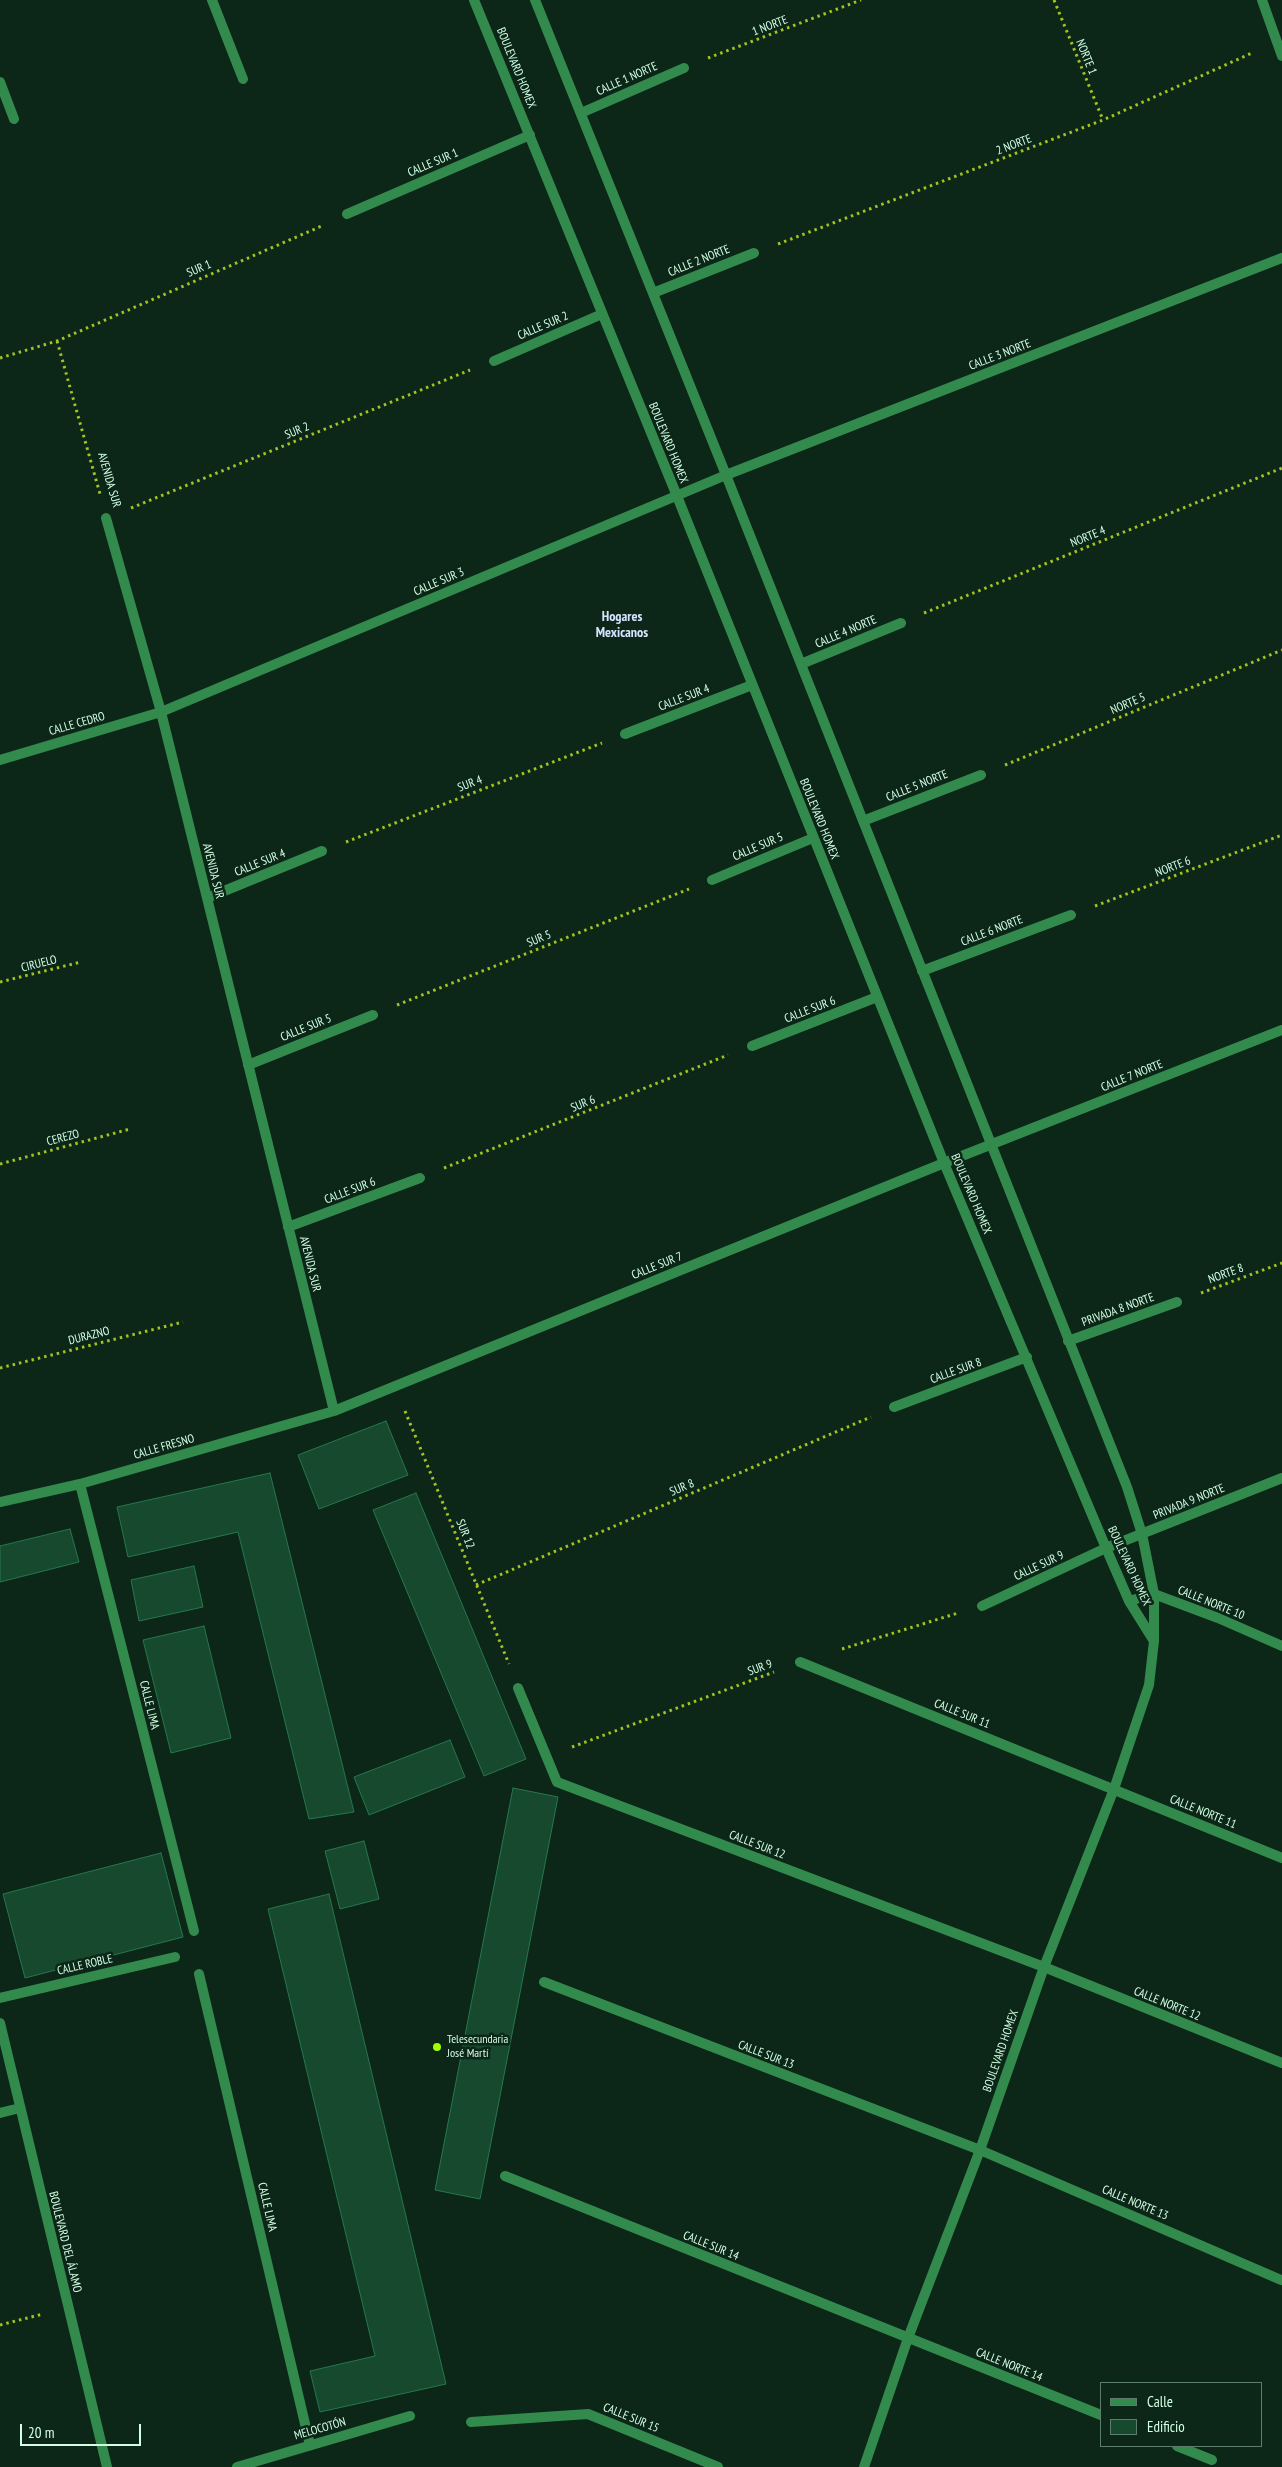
<!DOCTYPE html>
<meta charset="utf-8">
<style>
body{margin:0}
#map{position:relative;width:1282px;height:2467px;overflow:hidden;background:#0c2618;font-family:"PT Sans Narrow",sans-serif}
canvas{display:block}
.legend{position:absolute;left:1100px;top:2382px;width:162px;height:65px;box-sizing:border-box;background:#0c2618;border:1px solid #5b7d69;margin:0;padding:6px 9px;list-style:none;font-size:15px;color:#d2ffe3}
.legend li{display:flex;align-items:center;gap:10px;height:25px}
.legend b{width:25px;border:1px solid #5b7d69}
.scale{position:absolute;left:20px;top:2424px;width:121px;height:22px;box-sizing:border-box;border:2px solid #d2ffe3;border-top:0;padding-left:6px;font-size:15px;line-height:18px;white-space:nowrap;color:#d2ffe3;-webkit-text-stroke:4px #0c2618;paint-order:stroke}
</style>
<div id="map">
<canvas width="1282" height="2467"></canvas>
<ul class="legend">
<li><b style="height:6px;background:#328b4d"></b>Calle</li>
<li><b style="height:14px;background:#16492e"></b>Edificio</li>
</ul>
<div class="scale">20 m</div>
</div>
<script>
const g = document.querySelector('canvas').getContext('2d');
g.lineJoin = 'round';
function fill(path, color) { g.fillStyle = color; g.fill(path, 'evenodd'); }
const toPath = rows => new Path2D(rows.map(r => 'M' + r).join(''));
function stroke(path, color, width, dash) { g.strokeStyle = color; g.lineWidth = width; g.lineCap = dash ? 'butt' : 'round'; g.setLineDash(dash || []); g.stroke(path); }
function label(font, color, halo, rows, align = 'center') {
  g.font = font + ' "PT Sans Narrow",sans-serif'; g.lineWidth = 5; g.setLineDash([]); g.textBaseline = 'middle'; g.strokeStyle = halo; g.fillStyle = color; for (const [text, x, y, turn = 0] of rows) {
    g.save(); g.translate(x, y); g.rotate((+turn || 0) * Math.PI / 180); g.textAlign = isNaN(turn) ? turn : align; if (halo) g.strokeText(text, 0, 0); g.fillText(text, 0, 0); g.restore();
  }
}
const building = toPath([
 [386,1421,408,1475,319,1509,298,1455,386,1421],
 [270,1473,354,1812,309,1819,238,1532,128,1557,117,1507,270,1473],
 [416,1493,526,1759,484,1776,373,1510,416,1493],
 [70,1529,79,1562,0,1582,0,1546,70,1529],
 [194,1566,203,1607,139,1621,131,1580,194,1566],
 [204,1626,231,1738,171,1753,143,1640,204,1626],
 [450,1740,465,1777,369,1815,354,1777,450,1740],
 [513,1788,558,1797,480,2199,435,2190,513,1788],
 [364,1841,379,1899,340,1909,325,1851,364,1841],
 [161,1853,183,1937,25,1978,3,1894,161,1853],
 [329,1894,446,2384,320,2412,310,2371,375,2356,268,1909,329,1894]
]);
fill(building, '#16492e');
stroke(building, '#26784c', 1);
stroke(toPath([
 [1054,0,1103,120],
 [708,58,861,0],
 [778,244,1103,120,1252,53],
 [57,341,100,494],
 [0,358,57,341,324,225],
 [131,508,470,370],
 [924,613,1282,468],
 [1005,765,1282,650],
 [346,842,602,743],
 [1095,906,1282,835],
 [0,982,81,962],
 [397,1005,689,889],
 [0,1164,130,1129],
 [444,1168,728,1055],
 [1201,1293,1282,1263],
 [0,1368,183,1322],
 [405,1411,509,1664],
 [476,1585,871,1417],
 [842,1649,958,1613],
 [572,1747,774,1672],
 [0,2325,43,2314]
]), '#a3c321', 3, [2.5, 4]);
stroke(toPath([
 [0,82,14,119]
]), '#328b4d', 10);
stroke(toPath([
 [212,0,243,79],
 [474,0,677,496,944,1163,1106,1548,1129,1601,1154,1641],
 [535,0,726,475,1127,1487,1142,1534,1154,1594,1154,1641,1149,1685,1114,1789,1044,1967,980,2150,908,2338,864,2467],
 [1262,0,1282,56],
 [581,113,684,68],
 [347,214,530,135],
 [653,293,754,253],
 [494,361,602,314],
 [106,518,161,712,334,1411],
 [801,664,901,623],
 [625,734,752,685],
 [0,760,161,712,726,475,1282,258],
 [863,821,981,775],
 [712,880,813,838],
 [207,898,322,851],
 [922,971,1071,915],
 [752,1046,877,997],
 [248,1065,373,1015],
 [288,1227,420,1178],
 [1068,1341,1177,1302],
 [894,1407,1027,1357],
 [80,1484,194,1931],
 [0,1502,80,1484,334,1411,944,1163,1282,1030],
 [1129,1601,1154,1594,1218,1618,1282,1646],
 [982,1606,1106,1548,1282,1478],
 [800,1662,1282,1858],
 [518,1688,557,1782,1044,1967,1282,2063],
 [199,1974,310,2445],
 [544,1982,980,2150,1281,2280],
 [0,1998,175,1957],
 [0,2023,107,2467],
 [0,2113,20,2108],
 [505,2176,1101,2415],
 [471,2422,588,2414,718,2467],
 [1177,2446,1212,2460],
 [237,2467,410,2416]
]), '#328b4d', 10);
for (const [x, y, r, color] of [
 [437,2047,5,"#a1fd00"]
]) { const dot = new Path2D(); dot.arc(x, y, r, 0, 2 * Math.PI); g.fillStyle = color; g.fill(dot); stroke(dot, '#0c2618', 2); }
label('12px', '#d2ffe3', '#0c2618', [
 ["1 NORTE",770,26,-21],
 ["NORTE 1",1086,57,68],
 ["BOULEVARD HOMEX",516,68,68],
 ["CALLE 1 NORTE",627,79,-24],
 ["2 NORTE",1014,145,-21],
 ["CALLE SUR 1",433,163,-23],
 ["CALLE 2 NORTE",699,261,-22],
 ["SUR 1",199,269,-23],
 ["CALLE SUR 2",543,326,-23],
 ["CALLE 3 NORTE",1000,355,-21],
 ["SUR 2",297,431,-22],
 ["BOULEVARD HOMEX",668,443,68],
 ["AVENIDA SUR",109,480,74],
 ["NORTE 4",1088,537,-22],
 ["CALLE SUR 3",439,582,-23],
 ["CALLE 4 NORTE",846,632,-23],
 ["CALLE SUR 4",684,698,-21],
 ["NORTE 5",1128,704,-23],
 ["CALLE CEDRO",77,724,-16],
 ["SUR 4",470,784,-21],
 ["CALLE 5 NORTE",917,786,-22],
 ["BOULEVARD HOMEX",819,819,68],
 ["CALLE SUR 5",758,847,-23],
 ["CALLE SUR 4",260,863,-22],
 ["NORTE 6",1173,867,-21],
 ["AVENIDA SUR",213,871,76],
 ["CALLE 6 NORTE",992,931,-21],
 ["SUR 5",539,939,-22],
 ["CIRUELO",39,964,-14],
 ["CALLE SUR 6",810,1010,-21],
 ["CALLE SUR 5",306,1028,-22],
 ["CALLE 7 NORTE",1132,1076,-22],
 ["SUR 6",583,1104,-22],
 ["CEREZO",63,1138,-15],
 ["CALLE SUR 6",350,1191,-21],
 ["BOULEVARD HOMEX",971,1194,67],
 ["AVENIDA SUR",310,1264,76],
 ["CALLE SUR 7",657,1266,-22],
 ["NORTE 8",1226,1274,-20],
 ["PRIVADA 8 NORTE",1118,1310,-20],
 ["DURAZNO",89,1336,-14],
 ["CALLE SUR 8",956,1371,-20],
 ["CALLE FRESNO",164,1447,-16],
 ["SUR 8",682,1488,-23],
 ["PRIVADA 9 NORTE",1189,1502,-22],
 ["SUR 12",465,1534,68],
 ["CALLE SUR 9",1039,1566,-25],
 ["BOULEVARD HOMEX",1129,1566,65],
 ["CALLE NORTE 10",1211,1603,22],
 ["SUR 9",760,1668,-20],
 ["CALLE LIMA",149,1705,76],
 ["CALLE SUR 11",962,1714,22],
 ["CALLE NORTE 11",1203,1812,22],
 ["CALLE SUR 12",757,1845,21],
 ["CALLE ROBLE",85,1965,-13],
 ["CALLE NORTE 12",1167,2004,22],
 ["BOULEVARD HOMEX",1001,2051,-71],
 ["CALLE SUR 13",766,2055,21],
 ["CALLE NORTE 13",1135,2203,23],
 ["CALLE LIMA",267,2207,77],
 ["BOULEVARD DEL ÁLAMO",65,2242,76],
 ["CALLE SUR 14",711,2246,22],
 ["CALLE NORTE 14",1009,2365,22],
 ["CALLE SUR 15",631,2418,22],
 ["MELOCOTÓN",320,2429,-16]
]);
label('12px', '#d2ffe3', '#0c2618', [
 ["Telesecundaria",447,2040],
 ["José Martí",447,2054]
], 'left');
label('bold 14px', '#d4e4ff', '#0c2618', [
 ["Hogares",622,617],
 ["Mexicanos",622,633]
]);
</script>
